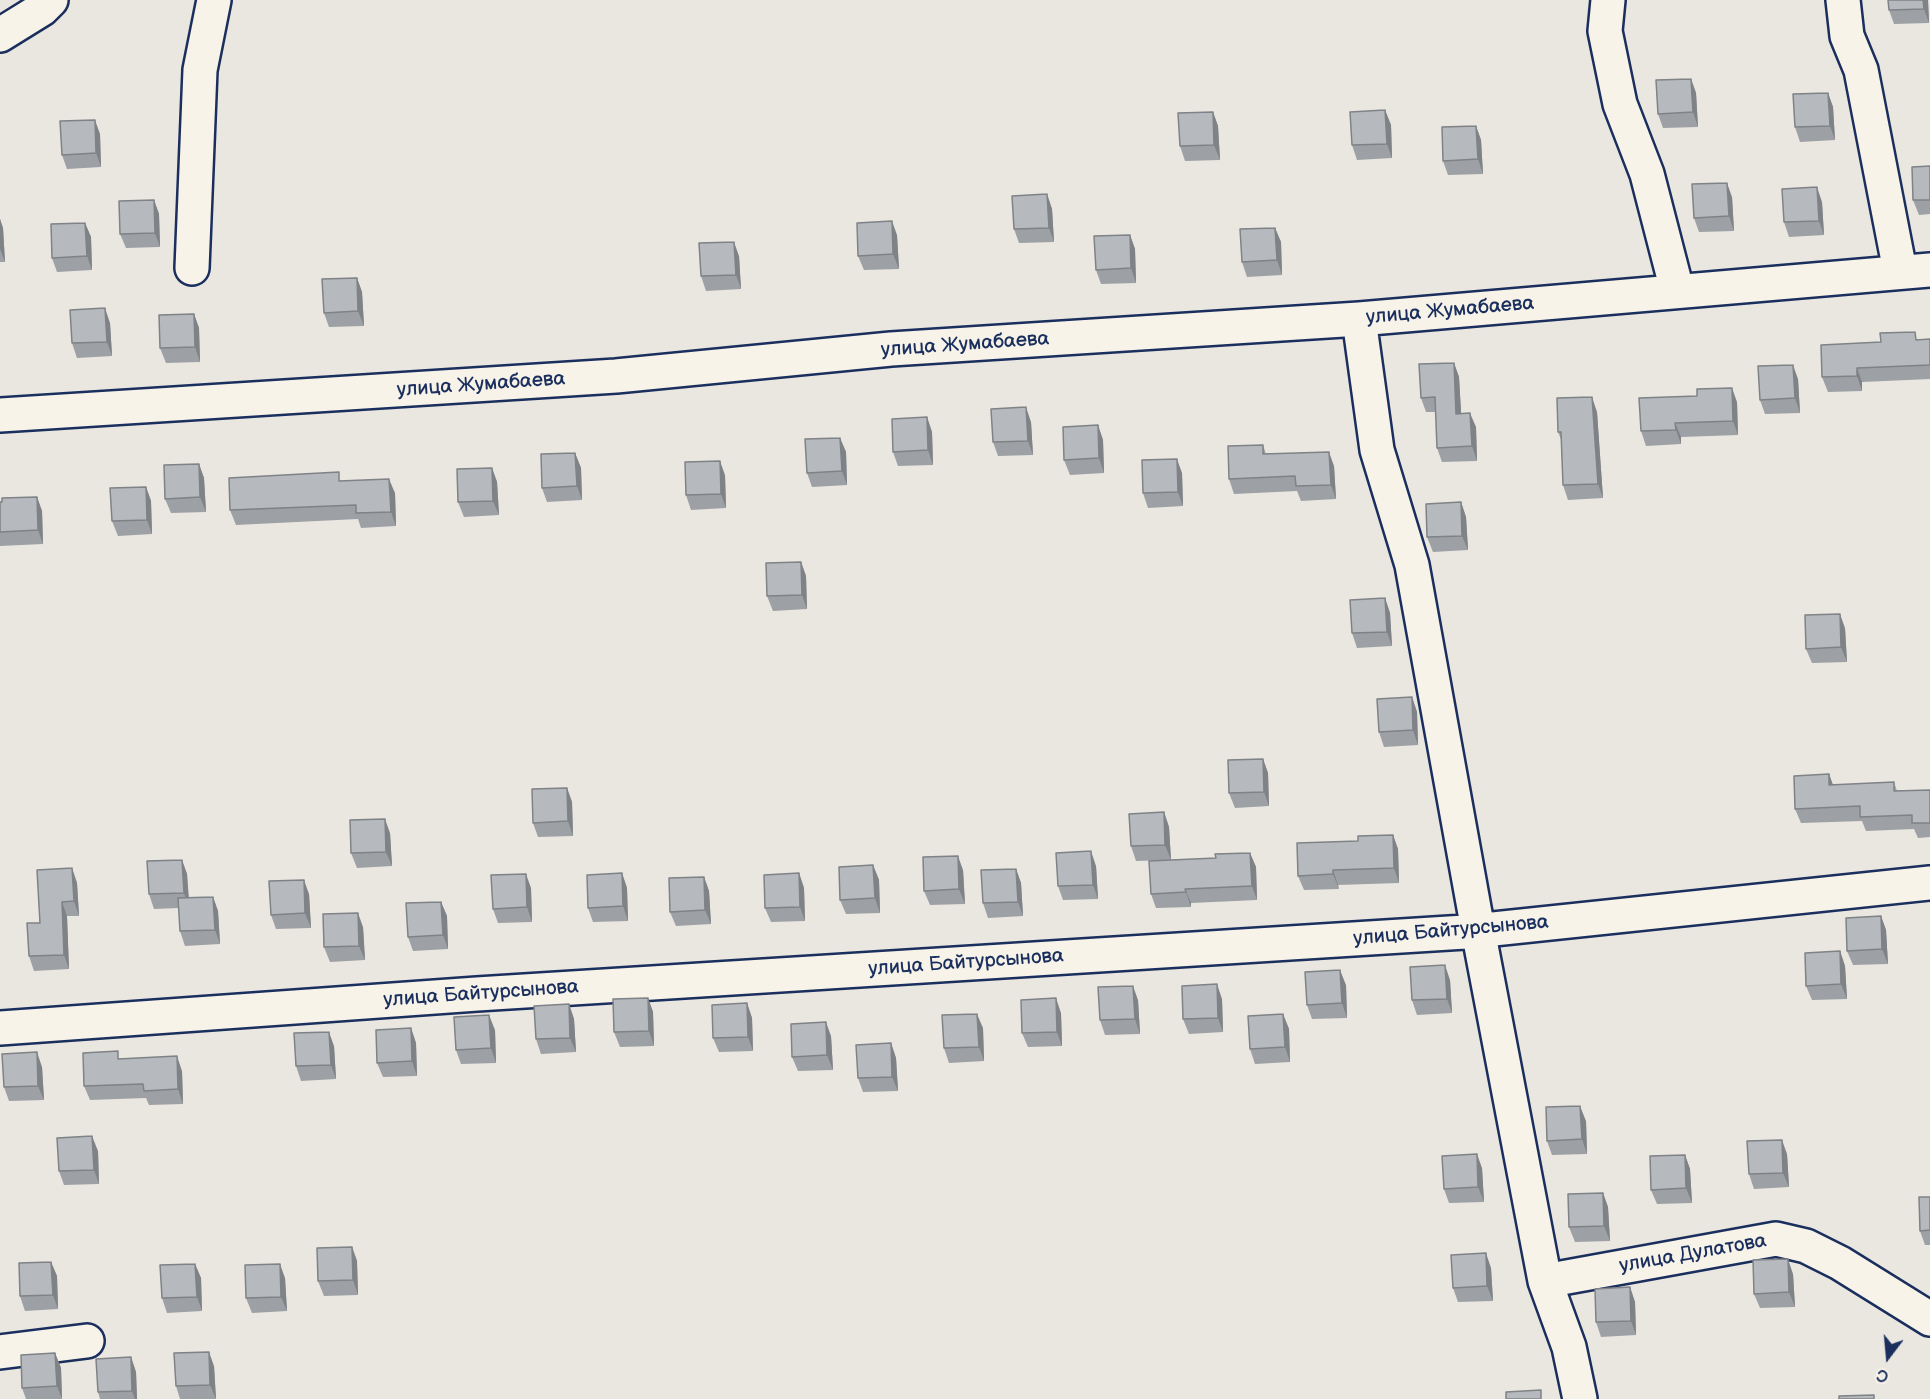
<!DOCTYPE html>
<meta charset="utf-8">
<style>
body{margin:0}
#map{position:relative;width:1930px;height:1399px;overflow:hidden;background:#eae7e0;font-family:"Balsamiq Sans",sans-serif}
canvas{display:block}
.north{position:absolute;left:1858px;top:1327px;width:60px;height:60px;-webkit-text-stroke:4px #f7f3e8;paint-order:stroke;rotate:196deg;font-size:16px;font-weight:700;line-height:24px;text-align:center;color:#1b2f5e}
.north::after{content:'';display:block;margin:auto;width:21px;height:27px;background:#1b2f5e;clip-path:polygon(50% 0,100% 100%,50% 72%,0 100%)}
</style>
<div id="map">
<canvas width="1930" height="1399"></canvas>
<div class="north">С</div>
</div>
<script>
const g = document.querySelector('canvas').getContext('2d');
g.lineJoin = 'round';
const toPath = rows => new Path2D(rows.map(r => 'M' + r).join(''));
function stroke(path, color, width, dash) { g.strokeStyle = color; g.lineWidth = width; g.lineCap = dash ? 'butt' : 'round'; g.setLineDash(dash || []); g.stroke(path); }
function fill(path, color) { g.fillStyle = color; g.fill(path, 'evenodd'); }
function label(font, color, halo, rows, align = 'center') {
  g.font = font + ' "Balsamiq Sans",sans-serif'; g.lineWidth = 5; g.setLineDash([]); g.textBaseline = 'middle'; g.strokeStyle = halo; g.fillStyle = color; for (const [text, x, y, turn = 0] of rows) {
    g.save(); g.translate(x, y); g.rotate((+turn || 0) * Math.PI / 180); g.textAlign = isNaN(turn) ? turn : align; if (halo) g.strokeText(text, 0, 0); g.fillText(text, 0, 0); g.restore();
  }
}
const minor = toPath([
 [1608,0,1605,31,1620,104,1647,174,1677,290],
 [1843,0,1847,36,1861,70,1900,271],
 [0,35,42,9,51,0],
 [192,268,200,70,214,0],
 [1359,319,1377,450,1412,565,1478,930,1545,1281,1569,1347,1580,1399],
 [0,415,616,376,891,349,1359,319,1930,270],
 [0,1028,477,994,1465,932,1930,883],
 [1545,1281,1776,1239,1806,1246,1840,1263,1930,1319],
 [0,1352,87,1341]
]);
stroke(minor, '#1b2f5e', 38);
stroke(minor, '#f7f3e8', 33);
fill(toPath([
 [1928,0,1929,23,1894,24,1889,10],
 [1691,79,1696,93,1698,127,1663,128,1658,114],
 [1828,93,1833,107,1835,140,1800,142,1795,127],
 [1385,110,1391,125,1392,158,1357,160,1352,145],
 [1213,112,1218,126,1220,160,1185,161,1180,146],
 [1476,126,1481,140,1483,174,1448,175,1443,161],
 [100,134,101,167,67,169,62,155],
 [1930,166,1930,214,1919,215,1913,200],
 [1047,194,1052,209,1054,242,1019,243,1014,229],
 [1732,197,1734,231,1699,232,1694,218],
 [154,200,159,214,160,247,126,248,120,234],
 [1822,202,1824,235,1789,237,1784,222],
 [0,219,3,228,5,262,0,262],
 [85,223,91,237,92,270,57,272,52,258],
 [1275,228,1281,242,1282,275,1247,277,1242,262],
 [897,235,899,269,864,270,858,256],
 [1130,235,1135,249,1136,283,1101,284,1096,270],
 [739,256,741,289,706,291,701,276],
 [357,278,362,292,364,326,329,327,324,313],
 [194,314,199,328,200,362,166,363,160,348],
 [110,323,112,356,77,358,72,343],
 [1930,339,1930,379,1862,382,1862,391,1828,392,1822,377,1881,342],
 [1454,363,1459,377,1461,413,1476,427,1477,461,1442,462,1437,448,1436,412,1426,412,1421,398],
 [1798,379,1800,413,1765,414,1760,400],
 [1737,402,1738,435,1681,437,1681,444,1646,446,1641,431],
 [1597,412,1603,498,1568,500,1563,485,1561,439,1558,432],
 [927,417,932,432,933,465,898,466,893,452],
 [1031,422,1033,455,998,456,993,442],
 [1098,425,1103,440,1104,473,1070,475,1064,460],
 [840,438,846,452,847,485,812,487,807,473],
 [1263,445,1266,454,1334,466,1336,499,1301,501,1297,491,1234,494,1229,479],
 [575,453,581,468,582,500,547,502,542,488],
 [199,464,204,478,206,512,171,513,165,499],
 [492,468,497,482,499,515,464,517,458,502],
 [1182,473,1183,506,1148,508,1143,493],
 [725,475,726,508,691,510,686,495],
 [342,481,395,493,396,526,361,528,358,519,236,525,230,510],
 [146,487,151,501,152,534,118,536,112,521],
 [37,497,42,511,43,544,0,546,0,502],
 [1461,502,1466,517,1468,550,1433,552,1427,537],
 [801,562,806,576,807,609,773,611,767,596],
 [1385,598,1390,613,1392,646,1357,648,1352,633],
 [1845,628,1847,662,1812,663,1806,649],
 [1412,697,1417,712,1418,745,1384,747,1379,732],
 [1263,759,1268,773,1269,806,1235,808,1229,793],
 [1829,774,1833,785,1894,782,1897,791,1930,790,1930,837,1918,838,1914,829,1866,831,1862,821,1801,823,1795,809],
 [567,788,572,802,573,836,538,837,533,823],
 [1164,812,1169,827,1171,860,1136,861,1131,846],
 [390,833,392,866,357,868,351,853],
 [1393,835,1398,849,1399,883,1338,885,1339,889,1304,890,1298,876,1358,841],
 [1250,853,1256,867,1257,900,1191,903,1191,907,1156,908,1151,894,1216,858],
 [182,860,187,874,189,898,213,897,218,911,220,944,185,946,180,931,179,908,154,909,149,894],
 [873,865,879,880,880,913,846,914,840,900],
 [1096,866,1098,899,1063,900,1058,886],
 [72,868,77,883,79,916,67,916,69,969,34,971,29,956,40,923],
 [1016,869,1021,883,1023,916,988,918,983,903],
 [963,870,965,904,930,905,924,891],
 [622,873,627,888,628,921,593,922,588,908],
 [799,873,804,888,805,921,771,922,765,908],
 [704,877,709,891,711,924,676,926,670,912],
 [531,888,532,922,498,923,493,909],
 [309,894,311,928,276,929,271,915],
 [441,902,447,916,448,949,413,951,408,937],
 [1881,916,1886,930,1888,964,1853,965,1847,951],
 [363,927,365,960,330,962,324,947],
 [1840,951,1845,966,1847,999,1812,1000,1806,986],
 [1450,980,1452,1013,1417,1015,1412,1000],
 [1346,985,1347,1018,1312,1019,1307,1005],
 [648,998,653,1012,654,1046,620,1047,614,1032],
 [1222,999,1223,1032,1189,1034,1183,1019],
 [1138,1000,1140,1034,1105,1035,1100,1020],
 [747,1003,752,1018,753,1051,719,1052,713,1038],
 [569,1004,574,1019,576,1052,541,1054,536,1039],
 [1061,1013,1062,1046,1028,1047,1022,1033],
 [1283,1014,1289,1029,1290,1062,1255,1064,1250,1049],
 [411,1028,416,1043,417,1076,383,1077,377,1063],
 [983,1028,984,1061,949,1063,944,1048],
 [495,1030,496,1063,461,1064,456,1050],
 [831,1036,833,1070,798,1071,792,1057],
 [891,1043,896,1058,898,1091,863,1092,858,1078],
 [334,1046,336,1079,301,1081,296,1066],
 [121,1059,182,1071,183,1104,149,1105,146,1098,90,1100,84,1086],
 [42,1067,44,1100,9,1101,4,1087],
 [1586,1121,1587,1154,1552,1155,1547,1141],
 [98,1151,99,1184,64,1185,59,1171],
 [1787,1154,1789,1187,1754,1189,1749,1174],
 [1685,1155,1690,1169,1692,1203,1657,1204,1651,1190],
 [1482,1168,1484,1202,1449,1203,1444,1189],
 [1603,1193,1608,1207,1610,1241,1575,1242,1569,1227],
 [1930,1197,1930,1245,1925,1245,1920,1231],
 [352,1247,357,1261,358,1295,324,1296,318,1281],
 [51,1262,57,1276,58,1309,25,1311,20,1296],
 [195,1264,201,1278,202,1311,167,1313,162,1298],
 [1491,1268,1493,1301,1458,1302,1453,1288],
 [1793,1274,1795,1307,1760,1308,1754,1294],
 [285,1278,287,1311,252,1313,246,1298],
 [1630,1287,1635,1302,1636,1335,1601,1337,1596,1322],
 [55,1353,61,1368,62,1399,26,1399,22,1388],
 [131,1357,136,1372,137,1399,100,1399,98,1392],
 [214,1366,216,1399,180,1399,176,1386]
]), '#9da0a4');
fill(toPath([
 [1923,0,1928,0,1929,23,1924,9],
 [1691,79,1696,93,1698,127,1693,112],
 [1828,93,1833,107,1835,140,1830,126],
 [1385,110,1391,125,1392,158,1387,144],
 [1213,112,1218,126,1220,160,1214,145],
 [95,120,100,134,101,167,96,153],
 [1476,126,1481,140,1483,174,1478,159],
 [1727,183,1732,197,1734,231,1729,216],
 [1817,187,1822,202,1824,235,1819,221],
 [1047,194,1052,209,1054,242,1049,228],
 [154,200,159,214,160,247,155,233],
 [0,219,3,228,5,262,0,249],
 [892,221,897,235,899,269,893,254],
 [85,223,91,237,92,270,87,256],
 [1275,228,1281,242,1282,275,1277,260],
 [1130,235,1135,249,1136,283,1131,268],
 [734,242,739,256,741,289,736,275],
 [357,278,362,292,364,326,358,311],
 [105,308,110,323,112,356,107,342],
 [194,314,199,328,200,362,195,347],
 [1454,363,1459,377,1462,428,1456,414],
 [1793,365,1798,379,1800,413,1795,398],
 [1857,368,1862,382,1862,391,1857,376],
 [1732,388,1737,402,1738,435,1733,421],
 [1592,397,1597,412,1603,498,1598,484],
 [1026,407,1031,422,1033,455,1028,441],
 [1470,413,1476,427,1477,461,1472,446],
 [927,417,932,432,933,465,928,450],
 [1675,423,1681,437,1681,444,1676,430],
 [1098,425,1103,440,1104,473,1099,458],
 [840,438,846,452,847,485,842,471],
 [1329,452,1334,466,1336,499,1331,485],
 [575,453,581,468,582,500,577,486],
 [1177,459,1182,473,1183,506,1178,492],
 [720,461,725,475,726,508,721,494],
 [199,464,204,478,206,512,200,497],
 [492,468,497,482,499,515,493,501],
 [389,479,395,493,396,526,391,512],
 [146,487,151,501,152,534,147,520],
 [37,497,42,511,43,544,38,530],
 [1461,502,1466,517,1468,550,1462,536],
 [801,562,806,576,807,609,802,595],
 [1385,598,1390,613,1392,646,1387,632],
 [1840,614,1845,628,1847,662,1841,647],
 [1412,697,1417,712,1418,745,1413,730],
 [1263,759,1268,773,1269,806,1264,792],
 [1829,774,1834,788,1829,785],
 [567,788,572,802,573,836,568,821],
 [1164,812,1169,827,1171,860,1165,845],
 [385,819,390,833,392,866,386,852],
 [1393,835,1398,849,1399,883,1394,868],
 [1091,851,1096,866,1098,899,1093,885],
 [1250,853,1256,867,1257,900,1252,886],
 [958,856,963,870,965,904,959,889],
 [182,860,187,874,189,908,184,893],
 [873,865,879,880,880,913,875,898],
 [72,868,77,883,79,916,74,901],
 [1016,869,1021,883,1023,916,1018,902],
 [1333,870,1338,885,1339,889,1333,874],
 [622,873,627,888,628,921,623,906],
 [799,873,804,888,805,921,800,907],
 [526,874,531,888,532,922,527,907],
 [704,877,709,891,711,924,705,910],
 [304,880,309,894,311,928,305,913],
 [1185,889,1191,903,1191,907],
 [213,897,218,911,220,944,215,930],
 [62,902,67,916,69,969,64,955],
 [441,902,447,916,448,949,443,935],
 [358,913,363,927,365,960,359,946],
 [1881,916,1886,930,1888,964,1882,949],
 [1840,951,1845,966,1847,999,1841,984],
 [1445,965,1450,980,1452,1013,1447,999],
 [1340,970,1346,985,1347,1018,1342,1003],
 [1217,984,1222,999,1223,1032,1218,1018],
 [1133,986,1138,1000,1140,1034,1135,1019],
 [648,998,653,1012,654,1046,649,1031],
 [1056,998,1061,1013,1062,1046,1057,1032],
 [747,1003,752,1018,753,1051,748,1037],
 [569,1004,574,1019,576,1052,570,1038],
 [977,1014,983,1028,984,1061,979,1047],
 [1283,1014,1289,1029,1290,1062,1285,1047],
 [489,1015,495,1030,496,1063,491,1048],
 [826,1022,831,1036,833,1070,827,1055],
 [411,1028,416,1043,417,1076,412,1061],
 [329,1032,334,1046,336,1079,331,1065],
 [891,1043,896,1058,898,1091,892,1077],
 [37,1052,42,1067,44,1100,38,1086],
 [177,1056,182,1071,183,1104,178,1089],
 [1580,1106,1586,1121,1587,1154,1582,1139],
 [92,1136,98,1151,99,1184,94,1170],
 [1782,1140,1787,1154,1789,1187,1783,1173],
 [1477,1154,1482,1168,1484,1202,1478,1187],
 [1685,1155,1690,1169,1692,1203,1686,1188],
 [1603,1193,1608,1207,1610,1241,1604,1226],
 [352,1247,357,1261,358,1295,353,1280],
 [1486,1253,1491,1268,1493,1301,1487,1286],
 [1788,1259,1793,1274,1795,1307,1789,1292],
 [51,1262,57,1276,58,1309,53,1295],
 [195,1264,201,1278,202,1311,197,1297],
 [280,1264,285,1278,287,1311,281,1297],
 [1630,1287,1635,1302,1636,1335,1631,1321],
 [209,1352,214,1366,216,1399,210,1385],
 [55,1353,61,1368,62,1399,57,1386],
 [131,1357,136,1372,137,1399,135,1399,132,1391]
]), '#7f8286');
const building = toPath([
 [1888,0,1923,0,1924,9,1889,10,1888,0],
 [1691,79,1693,112,1658,114,1656,80,1691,79],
 [1828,93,1830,126,1795,127,1793,94,1828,93],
 [1385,110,1387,144,1352,145,1350,112,1385,110],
 [1213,112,1214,145,1180,146,1178,113,1213,112],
 [95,120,96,153,62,155,60,121,95,120],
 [1476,126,1478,159,1443,161,1442,127,1476,126],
 [1930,166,1930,200,1913,200,1912,167,1930,166],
 [1727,183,1729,216,1694,218,1692,184,1727,183],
 [1817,187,1819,221,1784,222,1782,189,1817,187],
 [1047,194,1049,228,1014,229,1012,196,1047,194],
 [154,200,155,233,120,234,119,201,154,200],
 [892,221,893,254,858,256,857,223,892,221],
 [85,223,87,256,52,258,51,224,85,223],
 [1275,228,1277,260,1242,262,1240,229,1275,228],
 [1130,235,1131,268,1096,270,1094,236,1130,235],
 [734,242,736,275,701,276,699,243,734,242],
 [357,278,358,311,324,313,322,279,357,278],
 [105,308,107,342,72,343,70,310,105,308],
 [194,314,195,347,160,348,159,315,194,314],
 [1915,332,1916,340,1930,339,1930,365,1857,368,1857,376,1822,377,1821,345,1881,342,1880,333,1915,332],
 [1454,363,1456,414,1470,413,1472,446,1437,448,1435,397,1421,398,1419,364,1454,363],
 [1793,365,1795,398,1760,400,1758,366,1793,365],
 [1732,388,1733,421,1675,423,1676,430,1641,431,1639,398,1697,396,1697,389,1732,388],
 [1592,397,1598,484,1563,485,1561,432,1558,432,1557,398,1592,397],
 [1026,407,1028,441,993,442,991,409,1026,407],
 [927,417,928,450,893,452,892,419,927,417],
 [1098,425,1099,458,1064,460,1063,427,1098,425],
 [840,438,842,471,807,473,805,439,840,438],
 [1263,445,1263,454,1329,452,1331,485,1296,486,1295,476,1229,479,1228,446,1263,445],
 [575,453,577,486,542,488,541,454,575,453],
 [1177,459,1178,492,1143,493,1142,460,1177,459],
 [720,461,721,494,686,495,685,462,720,461],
 [199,464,200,497,165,499,164,465,199,464],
 [492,468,493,501,458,502,457,469,492,468],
 [339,472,339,481,389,479,391,512,356,513,356,505,230,510,229,478,339,472],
 [146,487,147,520,112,521,110,488,146,487],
 [37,497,38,530,0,532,0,502,2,502,2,498,37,497],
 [1461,502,1462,536,1427,537,1426,504,1461,502],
 [801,562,802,595,767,596,766,563,801,562],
 [1385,598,1387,632,1352,633,1350,600,1385,598],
 [1840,614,1841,647,1806,649,1805,615,1840,614],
 [1412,697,1413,730,1379,732,1377,699,1412,697],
 [1263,759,1264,792,1229,793,1228,760,1263,759],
 [1829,774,1829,785,1894,782,1894,791,1930,790,1930,823,1912,823,1912,815,1860,817,1860,806,1795,809,1794,776,1829,774],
 [567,788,568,821,533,823,532,789,567,788],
 [1164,812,1165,845,1131,846,1129,814,1164,812],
 [385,819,386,852,351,853,350,820,385,819],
 [1393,835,1394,868,1333,870,1333,874,1298,876,1297,843,1358,841,1358,836,1393,835],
 [1091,851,1093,885,1058,886,1056,853,1091,851],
 [1250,853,1252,886,1185,889,1186,892,1151,894,1149,861,1216,858,1215,854,1250,853],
 [958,856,959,889,924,891,923,857,958,856],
 [182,860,184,893,149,894,147,861,182,860],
 [873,865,875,898,840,900,839,867,873,865],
 [72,868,74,901,62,902,64,955,29,956,27,923,40,923,37,870,72,868],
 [1016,869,1018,902,983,903,981,870,1016,869],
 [622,873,623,906,588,908,587,875,622,873],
 [799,873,800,907,765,908,764,875,799,873],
 [526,874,527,907,493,909,491,875,526,874],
 [704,877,705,910,670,912,669,878,704,877],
 [304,880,305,913,271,915,269,881,304,880],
 [213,897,215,930,180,931,178,898,213,897],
 [441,902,443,935,408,937,406,903,441,902],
 [358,913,359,946,324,947,323,914,358,913],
 [1881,916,1882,949,1847,951,1846,918,1881,916],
 [1840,951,1841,984,1806,986,1805,953,1840,951],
 [1445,965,1447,999,1412,1000,1410,967,1445,965],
 [1340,970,1342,1003,1307,1005,1305,972,1340,970],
 [1217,984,1218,1018,1183,1019,1182,986,1217,984],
 [1133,986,1135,1019,1100,1020,1098,987,1133,986],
 [648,998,649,1031,614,1032,613,999,648,998],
 [1056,998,1057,1032,1022,1033,1021,1000,1056,998],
 [747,1003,748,1037,713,1038,712,1005,747,1003],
 [569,1004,570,1038,536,1039,534,1006,569,1004],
 [977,1014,979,1047,944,1048,942,1015,977,1014],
 [1283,1014,1285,1047,1250,1049,1248,1016,1283,1014],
 [489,1015,491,1048,456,1050,454,1017,489,1015],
 [826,1022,827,1055,792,1057,791,1024,826,1022],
 [411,1028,412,1061,377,1063,376,1030,411,1028],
 [329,1032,331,1065,296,1066,294,1033,329,1032],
 [891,1043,892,1077,858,1078,856,1045,891,1043],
 [118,1051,118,1059,177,1056,178,1089,144,1091,143,1084,84,1086,83,1053,118,1051],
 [37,1052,38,1086,4,1087,2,1054,37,1052],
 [1580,1106,1582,1139,1547,1141,1546,1107,1580,1106],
 [92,1136,94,1170,59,1171,57,1138,92,1136],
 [1782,1140,1783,1173,1749,1174,1747,1141,1782,1140],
 [1477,1154,1478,1187,1444,1189,1442,1156,1477,1154],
 [1685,1155,1686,1188,1651,1190,1650,1156,1685,1155],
 [1603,1193,1604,1226,1569,1227,1568,1194,1603,1193],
 [1919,1197,1930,1197,1930,1230,1920,1231,1919,1197],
 [352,1247,353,1280,318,1281,317,1248,352,1247],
 [1486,1253,1487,1286,1453,1288,1451,1255,1486,1253],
 [1788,1259,1789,1292,1754,1294,1753,1260,1788,1259],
 [51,1262,53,1295,20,1296,19,1263,51,1262],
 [195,1264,197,1297,162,1298,160,1265,195,1264],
 [280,1264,281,1297,246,1298,245,1265,280,1264],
 [1630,1287,1631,1321,1596,1322,1595,1289,1630,1287],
 [209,1352,210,1385,176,1386,174,1353,209,1352],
 [55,1353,57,1386,22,1388,21,1355,55,1353],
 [131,1357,132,1391,98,1392,96,1359,131,1357],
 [1541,1390,1541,1399,1506,1399,1506,1392,1541,1390],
 [1874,1395,1874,1399,1839,1399,1839,1396,1874,1395]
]);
fill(building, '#b6babf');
stroke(building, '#7f8286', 1.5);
label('20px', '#1b2f5e', '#f7f3e8', [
 ["улица Жумабаева",1450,311,-5],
 ["улица Жумабаева",965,345,-4],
 ["улица Жумабаева",481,385,-4],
 ["улица Байтурсынова",1451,931,-5],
 ["улица Байтурсынова",966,963,-4],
 ["улица Байтурсынова",481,994,-4],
 ["улица Дулатова",1693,1254,-10]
]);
</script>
